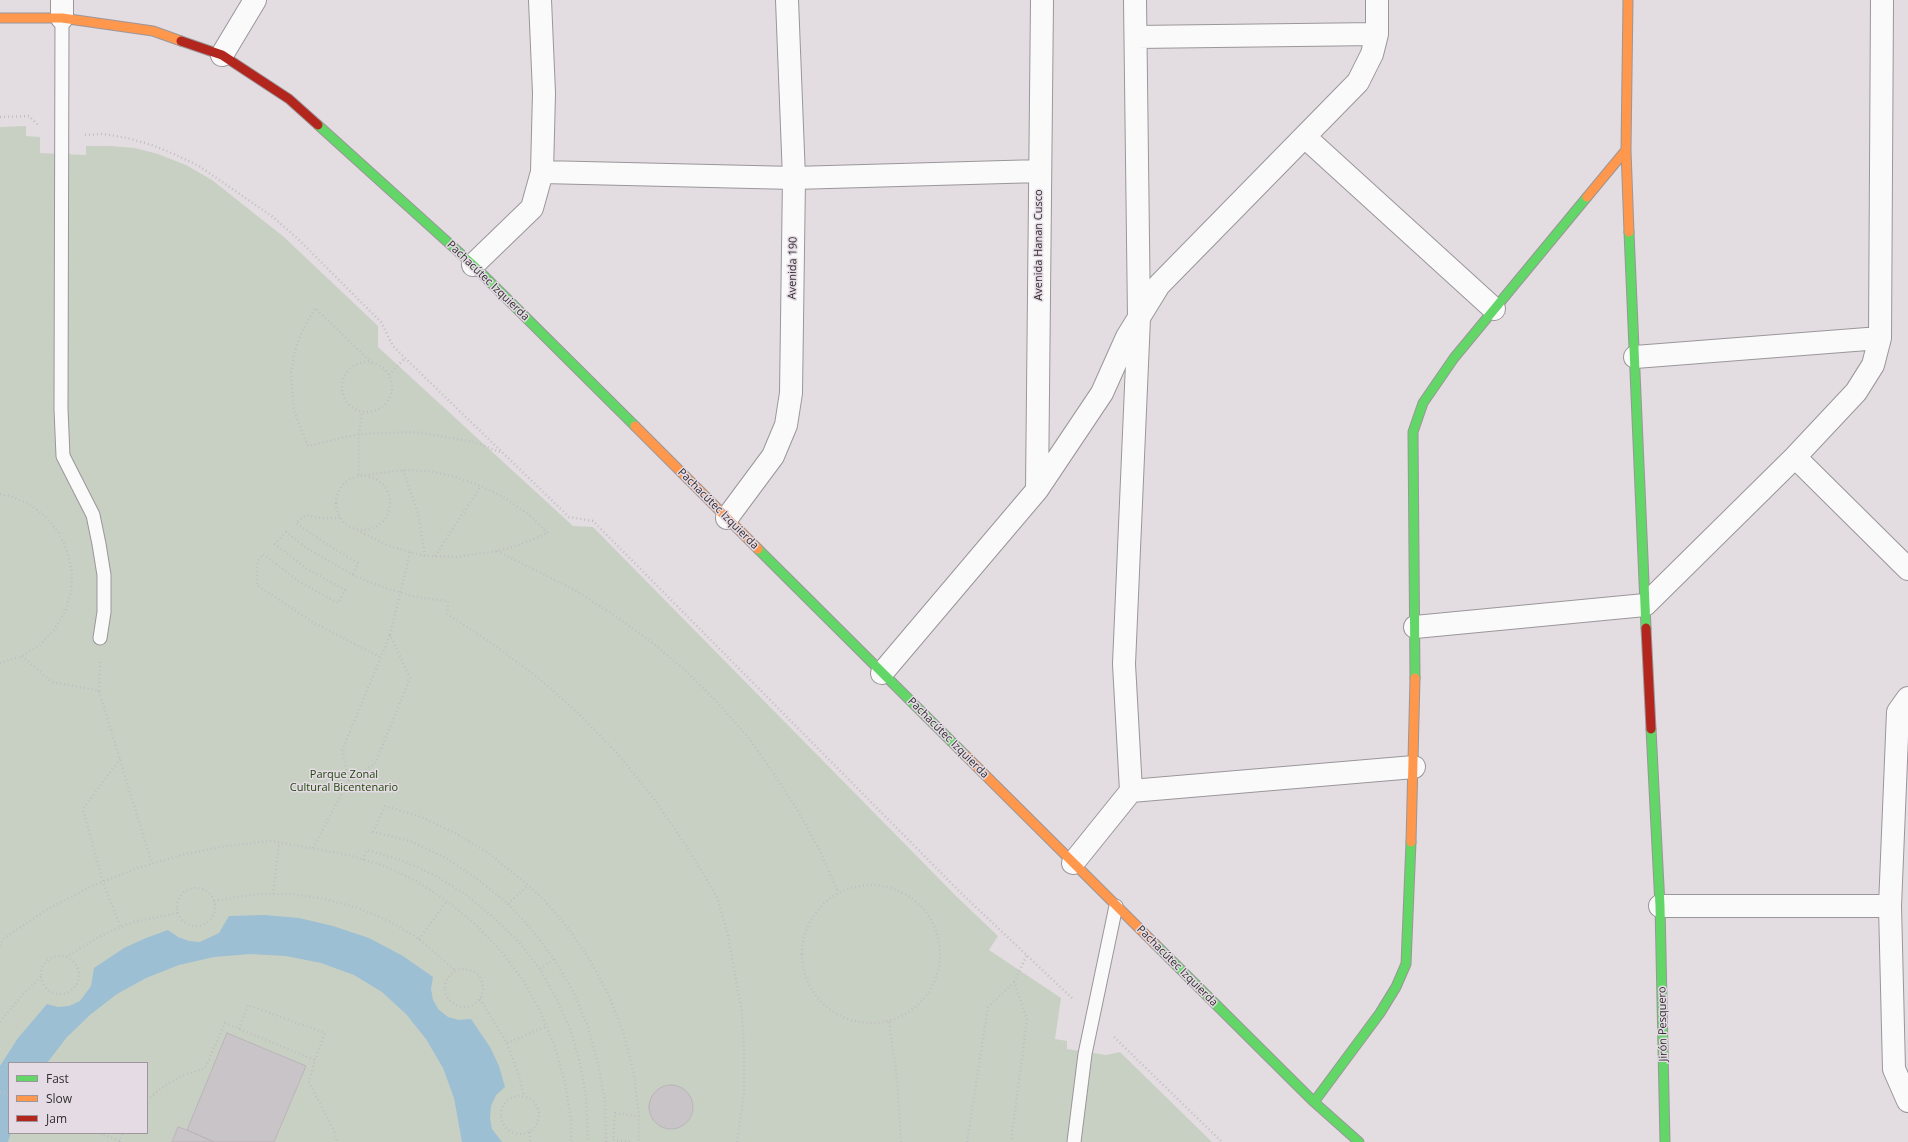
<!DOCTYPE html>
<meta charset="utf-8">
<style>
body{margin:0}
#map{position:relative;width:1908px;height:1142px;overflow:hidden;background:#e3dde2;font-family:"Open Sans",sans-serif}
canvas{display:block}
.legend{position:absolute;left:8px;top:1062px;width:140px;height:72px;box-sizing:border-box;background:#e5dbe4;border:1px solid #9d969c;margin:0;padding:5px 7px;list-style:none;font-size:12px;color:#312e31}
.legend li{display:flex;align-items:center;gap:8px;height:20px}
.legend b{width:20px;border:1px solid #9d969c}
</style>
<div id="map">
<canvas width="1908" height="1142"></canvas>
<ul class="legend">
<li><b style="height:5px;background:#63d668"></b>Fast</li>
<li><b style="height:5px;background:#ff974d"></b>Slow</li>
<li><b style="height:5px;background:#b3261e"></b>Jam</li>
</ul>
</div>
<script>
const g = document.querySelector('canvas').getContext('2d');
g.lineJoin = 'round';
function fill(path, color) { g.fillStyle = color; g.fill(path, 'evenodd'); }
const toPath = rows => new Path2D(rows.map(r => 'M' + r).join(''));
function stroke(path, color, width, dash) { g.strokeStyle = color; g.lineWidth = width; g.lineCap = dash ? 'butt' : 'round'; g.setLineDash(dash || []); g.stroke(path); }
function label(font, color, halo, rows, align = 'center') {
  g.font = font + ' "Open Sans",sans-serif'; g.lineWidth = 3; g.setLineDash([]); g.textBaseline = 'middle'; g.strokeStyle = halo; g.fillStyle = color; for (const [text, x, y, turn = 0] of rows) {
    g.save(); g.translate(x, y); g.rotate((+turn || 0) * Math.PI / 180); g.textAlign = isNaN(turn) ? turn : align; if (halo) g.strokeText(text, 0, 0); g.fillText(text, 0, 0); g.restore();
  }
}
fill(toPath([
 [26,126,26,136,40,137,40,153,86,155,86,146,111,146,135,148,158,154,186,165,212,180,284,237,378,326,378,347,573,526,593,527,957,897,998,936,989,950,1061,998,1055,1039,1067,1041,1067,1049,1106,1055,1120,1052,1212,1142,0,1142,0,127],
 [9,1063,147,1063,147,1133,9,1133]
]), '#c8d0c4');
fill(toPath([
 [264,915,299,918,333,926,369,938,403,956,433,977,431,989,433,1000,439,1010,448,1017,459,1020,471,1019,490,1047,499,1066,505,1087,496,1095,491,1106,490,1118,492,1129,502,1142,462,1142,454,1098,443,1068,426,1039,406,1014,382,992,354,975,321,963,286,956,250,954,214,957,179,965,146,978,117,994,91,1014,67,1037,47,1063,9,1063,9,1133,11,1133,8,1142,0,1142,0,1066,18,1038,47,1004,58,1007,69,1006,80,1001,91,986,94,968,124,948,146,938,168,930,178,937,189,941,200,942,219,933,229,916]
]), '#9cbfd4');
const building = toPath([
 [227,1033,306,1066,274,1142,214,1142,187,1130,227,1033],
 '649 1107a22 22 0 1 1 44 0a22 22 0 1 1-44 0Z',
 [178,1127,187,1130,214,1142,172,1142,178,1127]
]);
fill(building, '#c9c4c7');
stroke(building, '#bbb5b9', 1);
const lane = toPath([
 [62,18,61,409,63,456,93,515,99,544,104,575,104,612,100,638],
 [1074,1142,1085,1054,1116,906]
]);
const street = toPath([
 [62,18,62,0],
 [1136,37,1377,34],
 [222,55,255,0],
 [1305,137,1494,309],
 [542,172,794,178,1040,171],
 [473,265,532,208,542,172,544,93,540,0],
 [1635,357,1880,338],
 [1795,457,1908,569],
 [1037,490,1042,0],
 [727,518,773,456,786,425,791,393,794,178,787,0],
 [1415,627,1645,605,1795,457,1856,392,1873,365,1880,338,1882,0],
 [882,673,1037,490,1102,393,1127,337,1159,285,1358,82,1372,54,1377,34,1377,0],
 [1908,698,1898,712,1890,906,1894,1069,1908,1101],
 [1131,791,1124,664,1139,318,1135,0],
 [1073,863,1131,791,1414,767],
 [1660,906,1890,906]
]);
const fast = toPath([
 [318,125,473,265,635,426],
 [1629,232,1646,628],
 [758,549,965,755],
 [1415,678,1413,432,1423,403,1454,358,1587,197],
 [1651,729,1660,906,1665,1142],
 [1155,944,1314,1102,1359,1142],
 [1314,1102,1380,1013,1396,987,1406,964,1411,842]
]);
const slow = toPath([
 [1628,0,1626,150,1629,232],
 [0,18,62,18,153,31,181,41],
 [1587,197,1626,150],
 [635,426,758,549],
 [965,755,1155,944],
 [1411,842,1415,678]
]);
const jam = toPath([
 [181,41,222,55,289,99,318,125],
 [1646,628,1651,729]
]);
stroke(lane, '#9a9699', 15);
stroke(street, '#9a9699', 24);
stroke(fast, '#9a9699', 11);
stroke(slow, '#9a9699', 11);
stroke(jam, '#9a9699', 11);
stroke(toPath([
 [0,117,29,116,38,125],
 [85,135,103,134,127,138,152,145,176,155,199,166,273,217,298,239,381,322,393,346,405,358,569,517,593,521,961,893,1072,998],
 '342 387a25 25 0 1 1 50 0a25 25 0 1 1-50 0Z',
 [372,363,315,308,303,329,295,350,291,373,294,411,308,446,359,434,416,432,474,442,500,452],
 [389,375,405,358],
 [403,470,418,513,425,556],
 '336 503a27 27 0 1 1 54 0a27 27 0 1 1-54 0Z',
 [0,494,10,496,29,504,46,517,59,533,67,551,72,572,71,592,65,612,54,630,40,645,22,656,0,663],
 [340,518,320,518,306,515,296,523,328,545,358,563,353,575],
 [357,530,389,546,410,552,425,556,457,557,497,551,519,545,548,533,528,514,505,498,481,486,455,477,429,471,403,470,359,476,359,434,362,412],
 [497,551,571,588,611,613,649,640,685,670,718,703,748,737,774,774,798,811,820,851,838,892],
 [435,556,481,486],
 [390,635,410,552],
 [22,656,52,682,99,691,152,864],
 [380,657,314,623,257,585,257,562,263,554,300,582,338,603,345,590,307,569,275,544,286,532,308,549,353,575,385,588,416,597,448,601,447,614,493,644,536,676,577,712,617,753,654,799,687,847,717,897,728,935,742,1013,744,1052,744,1093,737,1142],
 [99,691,100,661],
 [120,759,83,809,103,882,121,928],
 [313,848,349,780,375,764,410,678,390,635,342,751,349,780],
 [363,860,367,850,401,860,434,875,465,894,493,917,519,942,540,969,557,1000,571,1031,580,1063,586,1096,588,1142],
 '802 954a69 69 0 1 1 138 0a69 69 0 1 1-138 0Z',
 '177 907a19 19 0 1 1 38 0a19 19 0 1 1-38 0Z',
 [273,894,279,843],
 [214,901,257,894,291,894,325,899,358,908,389,921,419,939,456,971],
 [508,904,528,885],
 [419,939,447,901],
 [0,946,3,939,46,910,90,887,138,868,181,855,226,846,271,841,349,855,384,866,416,881,447,901,476,925,501,951,523,980,541,1013,555,1047,565,1083,571,1120,571,1142],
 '41 975a19 19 0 1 1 38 0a19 19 0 1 1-38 0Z',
 [66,957,102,935,133,922,178,913],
 '445 988a19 19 0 1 1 38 0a19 19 0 1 1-38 0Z',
 [540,969,554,959],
 [1014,982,1027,955],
 [480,999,507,1043,519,1076,524,1096],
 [0,1022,23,994,41,977],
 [889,1022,897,1078,901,1142],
 [239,1029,248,1005,325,1033,315,1060],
 [1114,1037,1222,1142],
 [507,1043,547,1026],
 [0,1092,9,1095],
 '501 1115a19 19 0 1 1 38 0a19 19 0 1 1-38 0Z',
 [147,1100,164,1086,184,1075,205,1068,225,1023,315,1060,309,1082,334,1131,337,1142],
 [530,1132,530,1142],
 [100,1133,120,1141],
 [119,1142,123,1133],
 [606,1142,605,1101,598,1064,588,1027,573,991,554,959,531,929,508,904,476,878,444,857,410,841,373,832,385,806,421,817,455,833,487,852,528,885,544,900,568,928,590,960,609,996,624,1035,634,1074,639,1116,639,1142],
 [630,1142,613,1140,615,1113,639,1116],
 [967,1142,988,1007,1014,982,1027,1019,1011,1142]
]), '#c0bec0', 2.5, [1, 3]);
stroke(lane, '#fbfafb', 13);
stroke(street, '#fbfafb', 22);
stroke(fast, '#63d668', 9);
stroke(slow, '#ff974d', 9);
stroke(jam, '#b3261e', 9);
label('11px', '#312e31', '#e5dbe4', [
 ["Avenida Hanan Cusco",1039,245,-90],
 ["Avenida 190",793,268,-89],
 ["Pachacútec Izquierda",488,281,44],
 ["Pachacútec Izquierda",718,509,45],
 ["Pachacútec Izquierda",948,738,45],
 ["Pachacútec Izquierda",1177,966,45],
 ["Jirón Pesquero",1663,1024,-91]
]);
label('11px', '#1f470b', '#e5dbe4', [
 ["Parque Zonal",344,775],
 ["Cultural Bicentenario",344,788]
]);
</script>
